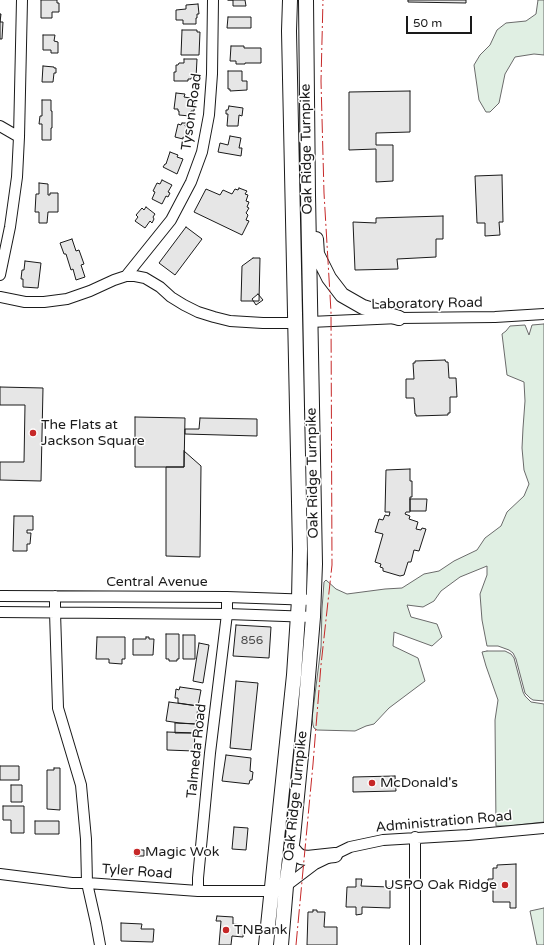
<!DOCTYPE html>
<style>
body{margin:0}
#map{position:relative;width:544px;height:945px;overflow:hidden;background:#fff;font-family:"Varela Round",sans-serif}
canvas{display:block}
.scale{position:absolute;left:406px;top:16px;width:66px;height:18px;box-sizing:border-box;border:2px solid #1a1a1a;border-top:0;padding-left:5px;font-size:12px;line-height:14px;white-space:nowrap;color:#1a1a1a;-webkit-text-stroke:3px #fff;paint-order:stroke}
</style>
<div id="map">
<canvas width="544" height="945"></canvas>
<div class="scale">50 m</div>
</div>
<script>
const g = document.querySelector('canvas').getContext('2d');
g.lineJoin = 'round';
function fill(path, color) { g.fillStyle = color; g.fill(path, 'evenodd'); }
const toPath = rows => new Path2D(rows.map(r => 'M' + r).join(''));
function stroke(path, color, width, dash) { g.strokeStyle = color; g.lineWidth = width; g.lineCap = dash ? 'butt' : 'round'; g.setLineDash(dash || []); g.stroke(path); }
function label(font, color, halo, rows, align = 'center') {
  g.font = font + ' "Varela Round",sans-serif'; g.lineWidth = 3; g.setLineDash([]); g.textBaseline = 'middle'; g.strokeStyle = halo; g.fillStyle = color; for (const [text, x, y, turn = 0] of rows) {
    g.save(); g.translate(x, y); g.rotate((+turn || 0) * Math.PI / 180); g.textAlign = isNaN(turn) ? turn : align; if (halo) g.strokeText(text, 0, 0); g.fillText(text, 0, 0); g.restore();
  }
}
const green = toPath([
 [538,0,544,0,544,55,534,54,515,57,505,74,499,103,490,112,486,112,479,100,474,65,480,55,490,45,497,30,506,23,526,21,536,14,538,0],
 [544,324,544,701,533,700,530,698,525,693,516,659,513,653,509,650,498,646,487,646,482,620,480,594,487,575,487,566,460,577,441,591,434,601,423,607,407,605,411,617,437,624,442,637,432,646,394,632,393,646,418,658,425,681,389,708,374,724,366,726,355,731,317,730,314,728,313,725,312,718,321,647,322,609,324,582,326,580,336,589,347,594,385,589,402,588,424,574,439,571,454,561,477,550,485,538,501,526,507,512,524,496,529,484,524,470,522,448,523,428,525,401,524,382,507,375,502,334,506,331,510,326,525,325,529,335,532,325,544,324],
 [487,651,505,651,511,654,514,658,523,692,525,696,531,702,544,704,544,822,509,826,496,826,495,720,498,700,486,666,482,652,487,651],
 [544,908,544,945,537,945,530,911,544,908]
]);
fill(green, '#e0efe3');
stroke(green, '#6a6a6a', 1);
const building = toPath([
 [41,0,57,0,57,3,59,3,59,12,52,12,52,18,41,18,41,0],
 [228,0,245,0,246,6,233,6,233,0,228,0],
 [408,0,466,0,466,3,408,2,408,0],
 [198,4,199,14,197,14,197,18,196,18,196,24,183,24,183,20,176,20,176,10,186,9,186,5,198,4],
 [0,14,1,14,0,22,3,22,2,39,0,39,0,14],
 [228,17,251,17,251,28,227,28,228,17],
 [182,30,197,30,197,32,200,32,199,55,181,55,182,30],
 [43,35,55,35,54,41,58,42,58,53,51,53,51,50,43,50,43,35],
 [231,46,244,46,244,48,261,48,261,63,245,63,245,64,236,64,236,61,230,61,231,46],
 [184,59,197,59,196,78,191,78,191,79,188,79,188,81,174,81,174,72,176,72,176,65,178,65,179,63,184,63,184,59],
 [43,66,54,67,54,68,56,68,56,73,54,73,53,82,42,82,43,66],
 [228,71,242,71,242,81,247,81,247,90,230,91,230,89,228,89,228,71],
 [410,91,410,132,376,133,376,145,393,145,393,181,376,182,376,149,349,150,349,92,410,91],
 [176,93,185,94,184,97,190,98,190,99,195,99,194,111,191,111,190,116,179,115,179,111,178,111,178,109,174,109,176,93],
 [42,100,51,100,51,111,52,111,52,128,51,128,51,140,42,140,42,124,39,124,40,116,42,116,42,100],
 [229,106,243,108,242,116,239,115,238,126,227,126,228,114,226,114,226,110,228,110,229,106],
 [182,123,186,123,185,126,192,127,189,138,183,137,183,139,175,137,178,124,181,125,182,123],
 [230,136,241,138,239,148,242,148,241,156,218,152,220,143,228,145,230,136],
 [170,152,178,155,177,157,183,159,177,174,163,167,165,164,166,164,170,152],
 [502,175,503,222,499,222,500,235,485,236,485,223,477,223,475,176,502,175],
 [162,180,172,185,168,192,170,193,168,197,166,196,162,204,152,199,155,192,153,191,157,183,160,184,162,180],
 [39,183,48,184,48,195,50,195,50,193,58,193,58,212,48,212,47,223,39,223,39,212,35,212,36,194,39,194,39,183],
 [239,188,247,191,245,194,248,195,246,201,249,202,247,207,249,208,246,213,248,215,246,220,249,221,242,235,194,212,206,189,220,195,223,190,232,194,235,189,238,190,239,188],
 [146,207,155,214,153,217,154,219,152,223,150,221,145,228,135,221,138,217,136,215,142,208,144,210,146,207],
 [443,216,443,239,436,239,436,257,397,259,398,269,355,270,353,222,376,223,376,218,443,216],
 [186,227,202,239,175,275,159,263,186,227],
 [72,239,76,251,79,250,84,264,81,265,85,277,76,280,73,269,71,270,66,254,64,254,60,243,72,239],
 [253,258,260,258,259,301,241,301,242,266,253,258],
 [25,261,41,263,38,288,23,287,23,279,21,279,22,270,24,270,25,261],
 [258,294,263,300,256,305,252,299,258,294],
 [445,360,446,362,448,362,449,378,456,378,457,397,450,397,450,413,448,413,448,415,416,416,416,414,415,414,414,398,406,398,406,379,414,379,413,363,415,363,415,361,445,360],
 [0,387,43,388,41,481,0,480,0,462,24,462,25,405,0,405,0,387],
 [135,417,185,418,184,467,135,467,135,417],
 [200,418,257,419,257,436,185,434,185,429,199,429,200,418],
 [184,451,201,466,200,557,166,556,166,467,184,467,184,451],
 [410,469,410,481,412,481,412,497,410,497,410,512,406,512,405,514,410,516,409,519,418,522,416,529,421,530,422,528,426,529,419,551,414,550,411,562,408,562,404,575,400,576,383,571,383,568,380,567,381,564,375,562,383,534,375,532,379,519,383,520,385,515,389,516,390,512,385,512,386,470,410,469],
 [410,499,427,499,426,511,410,511,410,499],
 [14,516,33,516,33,530,27,530,27,533,31,533,30,544,27,544,27,551,13,551,14,516],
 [236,625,271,627,269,658,233,656,236,625],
 [166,634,179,634,179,659,177,659,177,661,169,661,169,659,166,659,166,634],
 [183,635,195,635,195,659,183,659,183,635],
 [97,637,125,637,125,659,122,659,122,664,109,663,109,659,96,659,97,637],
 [146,637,149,637,149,639,154,639,153,655,133,655,133,639,146,639,146,637],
 [199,643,209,645,203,683,193,681,199,643],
 [236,681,258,683,251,750,230,748,236,681],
 [180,687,201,690,198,706,178,703,178,698,175,698,176,689,179,690,180,687],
 [169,702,198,706,196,724,180,723,166,721,169,702],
 [175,723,196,724,196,733,175,733,175,723],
 [167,732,195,733,194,751,167,750,167,732],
 [226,755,251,758,250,771,253,772,252,780,250,780,249,784,222,781,226,755],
 [0,766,19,766,19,780,0,780,0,766],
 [54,768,60,768,60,810,47,809,47,770,54,770,54,768],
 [395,776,396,791,353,792,353,777,395,776],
 [11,785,22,785,22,802,11,802,11,785],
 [3,806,24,806,24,833,11,833,11,820,3,820,3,806],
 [35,821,59,821,59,834,35,834,35,821],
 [234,827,248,828,246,850,232,849,234,827],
 [135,850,144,850,144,856,135,856,135,850],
 [516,864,516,908,510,908,510,902,493,902,493,885,488,885,488,879,493,879,493,868,497,868,497,865,516,864],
 [356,879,362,879,361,886,390,887,390,908,362,907,362,914,356,915,356,907,346,907,347,887,356,887,356,879],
 [313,910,317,910,317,912,325,912,324,927,337,927,337,945,307,945,308,912,313,912,313,910],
 [217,916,233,917,233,924,244,925,243,937,232,936,231,945,219,945,221,921,216,921,217,916],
 [121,923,142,924,141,929,154,929,153,942,121,941,121,923]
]);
fill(building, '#e6e6e6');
stroke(building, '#1a1a1a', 1);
const minor = toPath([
 [0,126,19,137],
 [0,275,10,227,17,177,19,137,22,0],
 [126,276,171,220,191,182,202,152,209,115,212,74,213,0],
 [0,297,25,302,44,302,67,299,90,291,114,280,126,276,135,276,145,278,160,287,171,297,184,305,198,312,214,317,230,321,263,323,295,323],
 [310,322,399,318,495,317,544,314],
 [0,596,227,597,314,600],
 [55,596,55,612,58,708,81,785,86,839,87,883,96,923,100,945],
 [0,612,227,614,313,617],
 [415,837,415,945],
 [0,874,72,883,87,883,198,891,272,891],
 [286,886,315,864,350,847,383,840,468,835,544,828],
 [198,891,198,878,210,753,227,614,227,597]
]);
const highway = toPath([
 [316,239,317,254,329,278,342,295,363,307,399,318],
 [291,847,297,854,301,857,307,858,335,855],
 [266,945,294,675,299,600,300,549,289,31,290,0],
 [281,945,286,886,293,837,304,725,313,617,315,564,308,195,306,0]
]);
stroke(minor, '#1a1a1a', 12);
stroke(highway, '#1a1a1a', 16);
stroke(minor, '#fff', 10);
stroke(highway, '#fff', 14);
stroke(toPath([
 [296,945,313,764,321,665,332,565,331,312,324,193,321,81,323,0]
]), '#c62828', 1, [14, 3, 2, 3]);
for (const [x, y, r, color] of [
 [33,433,4,"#c62828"],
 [372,783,4,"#c62828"],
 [137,852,4,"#c62828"],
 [505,885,4,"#c62828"],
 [226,930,4,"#c62828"]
]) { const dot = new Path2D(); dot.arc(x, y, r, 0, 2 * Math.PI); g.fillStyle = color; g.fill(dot); stroke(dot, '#fff', 1.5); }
label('12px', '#4d4d4d', null, [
 ["856",252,641]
]);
label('14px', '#1a1a1a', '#fff', [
 ["Tyson Road",192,112,-82],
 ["Oak Ridge Turnpike",307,149,-91],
 ["Laboratory Road",427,304,-1],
 ["Oak Ridge Turnpike",313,473,-91],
 ["Central Avenue",157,582],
 ["Talmeda Road",197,751,-84],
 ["Oak Ridge Turnpike",296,796,-84],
 ["Administration Road",444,822,-5],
 ["Tyler Road",137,872,4]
]);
label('14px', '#1a1a1a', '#fff', [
 ["The Flats at",41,425],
 ["Jackson Square",41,441],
 ["McDonald's",380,783],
 ["Magic Wok",145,852],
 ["USPO Oak Ridge",497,885,"right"],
 ["TNBank",234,930]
], 'left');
</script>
